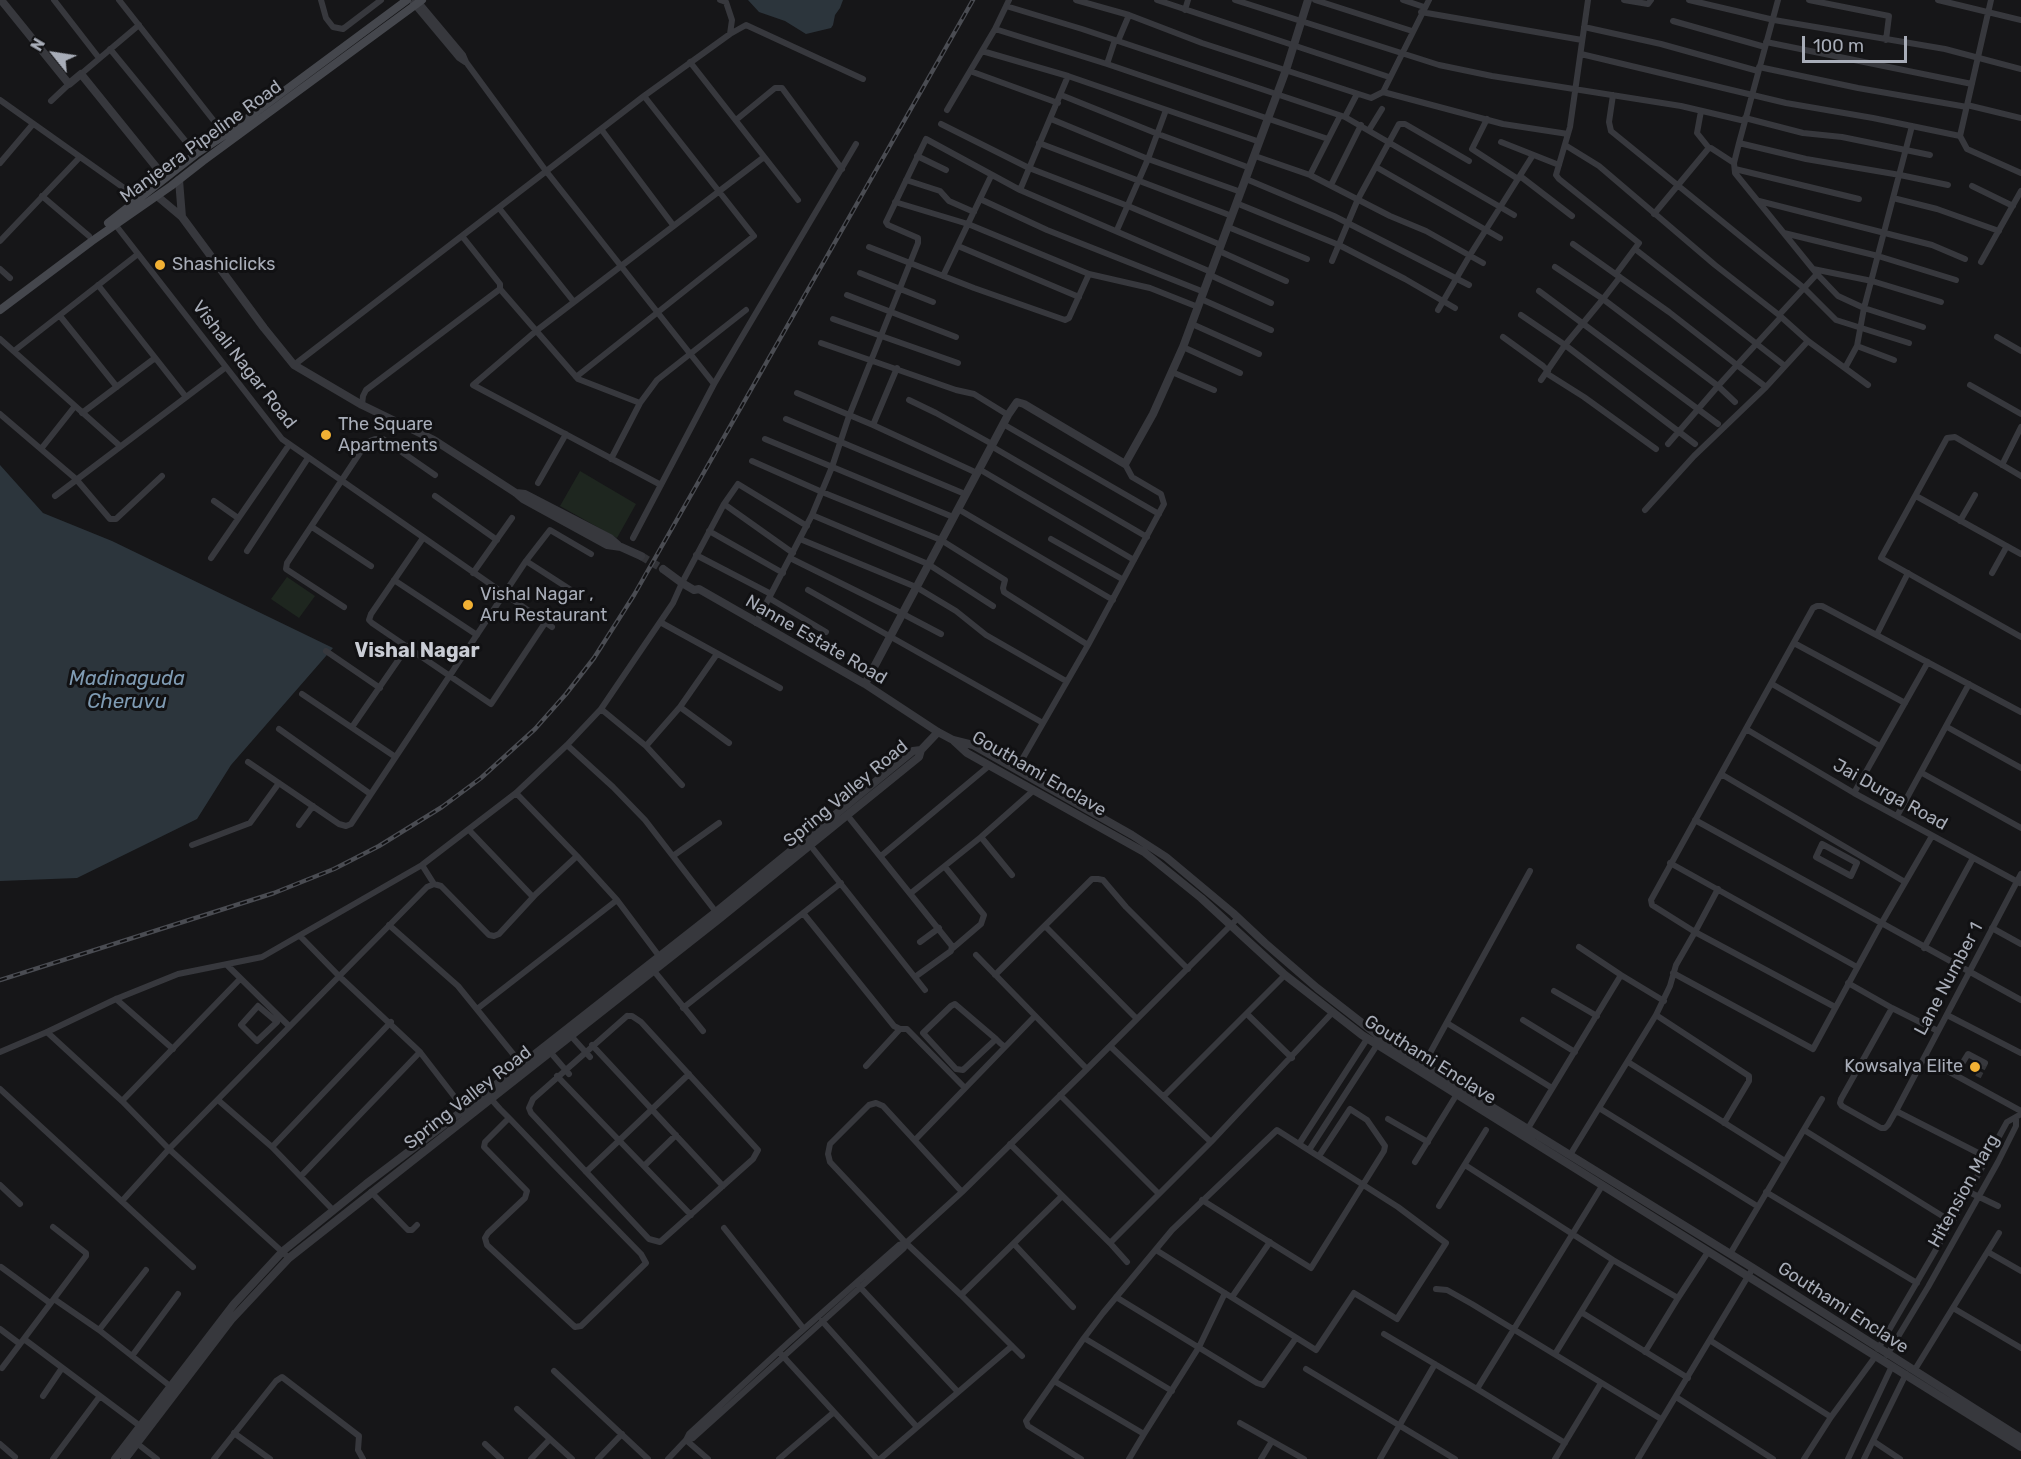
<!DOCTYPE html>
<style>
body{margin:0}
#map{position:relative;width:2021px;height:1459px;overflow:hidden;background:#161618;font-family:Rubik,sans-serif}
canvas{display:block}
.north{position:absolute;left:24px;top:24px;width:60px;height:60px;-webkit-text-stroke:4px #111113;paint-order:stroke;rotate:300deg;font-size:16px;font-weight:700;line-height:24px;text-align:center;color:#a8adb8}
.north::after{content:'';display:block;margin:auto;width:21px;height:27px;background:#a8adb8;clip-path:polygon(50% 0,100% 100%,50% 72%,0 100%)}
.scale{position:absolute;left:1802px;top:36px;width:105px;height:27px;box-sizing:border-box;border:3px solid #a8adb8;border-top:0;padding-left:8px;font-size:18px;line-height:21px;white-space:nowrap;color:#a8adb8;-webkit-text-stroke:4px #111113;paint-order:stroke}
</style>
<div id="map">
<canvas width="2021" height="1459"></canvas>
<div class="north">N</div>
<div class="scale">100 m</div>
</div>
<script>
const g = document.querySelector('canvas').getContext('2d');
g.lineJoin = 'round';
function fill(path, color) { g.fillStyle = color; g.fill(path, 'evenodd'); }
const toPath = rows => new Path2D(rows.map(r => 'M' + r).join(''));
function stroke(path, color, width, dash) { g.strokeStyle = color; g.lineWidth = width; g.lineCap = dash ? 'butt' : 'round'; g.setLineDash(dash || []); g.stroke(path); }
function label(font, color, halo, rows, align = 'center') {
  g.font = font + ' Rubik,sans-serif'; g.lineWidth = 6; g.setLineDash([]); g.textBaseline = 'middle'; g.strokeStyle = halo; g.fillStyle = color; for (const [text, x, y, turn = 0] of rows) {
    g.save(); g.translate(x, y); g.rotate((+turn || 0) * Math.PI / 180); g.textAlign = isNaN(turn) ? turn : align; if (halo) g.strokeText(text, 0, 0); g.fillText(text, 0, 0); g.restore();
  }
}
fill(toPath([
 [580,471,636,504,617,538,560,506],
 [287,577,315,596,299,618,271,599]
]), '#1e261f');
fill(toPath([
 [748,0,843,0,840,8,835,15,833,25,831,28,806,34,785,21,759,12],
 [0,465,43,513,112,541,333,648,231,765,197,819,77,878,0,881]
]), '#2c353c');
stroke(toPath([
 [1978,1077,1985,1063]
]), '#333438', 6, [6, 3]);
stroke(toPath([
 [641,556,663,569]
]), '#333438', 8, [8, 4]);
stroke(toPath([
 [54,0,99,58],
 [119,0,225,135],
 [321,0,326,18,333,27,343,29,381,0],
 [417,0,463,55,466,62,546,171,714,384],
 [720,0,726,2,732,20,730,34],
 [1076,0,1129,15,1202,43,1371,98,1383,92,1429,0],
 [1157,0,1389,77],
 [1235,0,1439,65,1492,76,1681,106,1745,121],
 [1315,0,1412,31],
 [1403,0,1424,7],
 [1588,0,1570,127,1556,175,1559,179,1639,243,1616,274],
 [1624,0,1648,4,1651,0],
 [1689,0,1774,20,1945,49,2021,69],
 [1778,0,1739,143,1734,163,1735,173,1817,274,1838,296,1864,308,1923,327],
 [1809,0,1889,16,1886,40],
 [1938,0,2021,20],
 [413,3,459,58,465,62],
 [1006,6,1082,29,1345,117,1514,215],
 [1185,10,1188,0],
 [1421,12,1582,40],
 [1673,21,1765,47],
 [1584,27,1661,44,1758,71],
 [995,29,1107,64,1328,139],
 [1118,41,1129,15],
 [1766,42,1972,84],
 [110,49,196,154],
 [982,51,1068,76],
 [1581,54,1786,103,1873,118,1960,136,1967,149,2021,173],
 [690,62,798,200],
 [1107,64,1115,40],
 [1759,67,1858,88,1967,107],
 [970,71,1058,103],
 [81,74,139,25],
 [1383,92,1503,124,1568,134],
 [1061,95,1158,134,1250,168],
 [1613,95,1609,122,1611,131,1804,288,1836,320,1909,343],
 [0,100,138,198],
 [51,101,69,84],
 [1967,105,2021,118],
 [947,110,995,29,1009,0],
 [1701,111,1697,133,1709,148],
 [1345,117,1357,94],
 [1745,118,1803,133,1842,137,1930,155],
 [1051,119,1148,159,1241,192],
 [1487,119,1472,149,1518,179],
 [736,120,775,88,782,88,842,169],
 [941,124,1029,168,1128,206,1221,245],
 [601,129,673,225],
 [1369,130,1382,109],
 [1960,136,1991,0],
 [1501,142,1559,165],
 [1039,143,1232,216],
 [1739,143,1806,159,1900,175,1948,185],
 [1565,145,1599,166,1715,265,1779,315,1808,341,1868,385],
 [917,156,946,170],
 [1255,156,1310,175,1390,216,1426,231,1483,263],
 [0,163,33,124],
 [1376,167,1500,238],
 [1735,169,1859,199],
 [1310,175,1340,116],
 [1520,176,1572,216],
 [1246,179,1334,216,1469,285],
 [906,180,940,191,949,201,974,212],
 [1331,185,1361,125],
 [1972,186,2013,206],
 [1020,190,1068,76,1260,142],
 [42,196,89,236],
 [1893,198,1937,209,1999,231],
 [980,199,1047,230,1204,292],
 [1759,201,1932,245,1965,259],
 [895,202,968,224,1089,274,1150,288,1198,307],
 [1236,203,1339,245,1405,279,1455,308],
 [499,208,574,302],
 [1654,214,1708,149,1711,148,1734,163],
 [114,223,282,439,552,627],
 [1228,227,1307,259],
 [1117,230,1148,159,1166,110],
 [1784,233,1878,256,1956,280],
 [0,241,80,157],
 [1573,244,1669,312,1737,365,1781,317],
 [958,246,1079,297],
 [869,247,974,288,1065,320,1069,318,1089,274],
 [1635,249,1785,366],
 [1219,251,1286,281],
 [1332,261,1358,199,1399,124,1405,124,1469,161],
 [1981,262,2021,191],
 [1555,267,1603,299,1620,277],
 [0,269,10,278],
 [1813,269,1872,281,1941,302],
 [860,273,933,302],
 [1210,275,1271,303],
 [943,276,991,176],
 [98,285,186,397],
 [500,289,578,379,640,403],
 [1539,291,1718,424],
 [847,295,956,337],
 [1201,299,1271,330],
 [1438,310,1470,255,1533,155],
 [1521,315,1565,345,1695,444],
 [1779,315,1817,274],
 [60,316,117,387],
 [833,319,958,363],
 [1192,324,1259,354],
 [1503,337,1543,366,1548,371],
 [1997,337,2021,351],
 [0,339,120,446],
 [821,343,956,390,974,394,1008,415],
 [1857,346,1894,360],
 [1183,347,1240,373],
 [14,351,138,254],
 [294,365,644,96,730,34,746,25,863,79],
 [1845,368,1857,346,1864,308,1912,126],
 [1172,372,1214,390],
 [1546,373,1584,397,1656,449],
 [576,377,754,236,644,96],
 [1541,380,1565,345,1603,299,1718,386,1737,365,1766,387],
 [1970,385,2021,414],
 [797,393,873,425,977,473],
 [909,400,936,413,992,444],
 [362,405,363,396,366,390,500,289,500,284,462,236],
 [82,413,155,358],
 [0,414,76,479,110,519,116,519,162,476],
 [786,419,965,494],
 [1003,424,1159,514],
 [873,425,897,368],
 [765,439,953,517],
 [1668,444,1718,386,1735,402],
 [991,446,1147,537],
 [41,449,75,406],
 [611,459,640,403,657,380,746,310],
 [752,461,822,492,941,540,1005,580,1003,588,1004,592,1088,645],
 [2002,465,2021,427],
 [979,469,1134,560],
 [2021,476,1955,437,1947,438,1881,558,2021,637],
 [538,483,566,434],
 [661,485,473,385,536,331,764,157],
 [55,496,226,367],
 [435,496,497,540],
 [1916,496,2021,554],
 [214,501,238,518],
 [724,504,793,553],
 [958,509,1113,600],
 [1645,510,1694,456,1766,387,1808,341],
 [812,515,928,564,993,606],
 [1960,521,1975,495],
 [312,527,371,566],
 [709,531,783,573],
 [423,538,371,614,369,620,372,623,491,704,545,623],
 [633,538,714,384,856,144],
 [800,539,916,587,956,611,986,635,1066,681],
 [1051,539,1122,579],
 [247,551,308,458],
 [696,555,771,594],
 [211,558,289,445],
 [790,558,903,614,941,634],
 [526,561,571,590],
 [473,573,512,518],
 [1992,573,2007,546],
 [684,579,724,504,738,484,807,526],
 [394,580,477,635],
 [808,590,1043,723],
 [769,598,826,632],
 [344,607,286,569,287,563,367,442,375,439,383,439,435,475],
 [660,622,780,688],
 [756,623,812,515,832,467,849,416,918,243,918,238,888,225,886,222,926,139,1020,190,1211,272],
 [1877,634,1908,573],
 [1794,643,1905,703],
 [326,651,380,688],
 [1772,684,1880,746],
 [302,694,394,756],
 [680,707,729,743],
 [601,709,646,746,682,785],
 [352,727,408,646],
 [1947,727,2021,768],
 [279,729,369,793],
 [1746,729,1854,793,2020,883],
 [567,745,613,787,645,820,716,912],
 [646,746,680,707,717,654],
 [248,762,339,824,346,826,351,824,526,561,550,530,591,554],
 [1016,770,1088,645,1164,504,1161,494,1132,477,1125,464],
 [1922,773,2021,828],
 [1721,774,1905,882],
 [516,793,577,856,617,900,662,960],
 [1854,793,1928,662],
 [847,815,952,946,951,951,915,977],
 [1897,816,1969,684],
 [1695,820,2021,1000],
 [299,825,313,806],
 [469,830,533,897],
 [981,837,1012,875],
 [1822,844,1857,863,1851,876,1816,857,1822,844],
 [192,845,250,823,279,783],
 [810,845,925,990],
 [673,856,719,823],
 [881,856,990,765],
 [1670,863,1857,967],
 [422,865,434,884],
 [945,867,984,915,981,924,953,948],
 [1718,889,1695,932,1835,1007],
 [911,893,981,837,1034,790],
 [803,913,894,1026,900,1029,907,1029,965,1088],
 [389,925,458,986,522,1065],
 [1045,926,1137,1019],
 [1992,928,2021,944],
 [300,936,339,976,420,1052,467,1113],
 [920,942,939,928],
 [1579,947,1621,975,1664,1001],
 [1924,948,1973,858],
 [976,955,1087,1069],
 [227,965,289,1026],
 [654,971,703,1031],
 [1673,973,1813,1049,1881,924,1932,836],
 [995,975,1092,879,1098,879,1103,880,1126,907,1188,969],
 [1848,983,1892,1008],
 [1554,991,1597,1016],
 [116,999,173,1049],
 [258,1006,277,1022,257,1041,241,1025,258,1006],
 [683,1008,841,883],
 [477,1009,617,900],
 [1247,1014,1292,1058],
 [1656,1015,1749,1076,1749,1081,1724,1123],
 [1947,1015,2021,1053],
 [627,1016,632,1016,641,1022,758,1150,753,1159,660,1242,649,1239,531,1113,529,1108,533,1099,627,1016],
 [1523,1020,1575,1052],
 [1447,1023,1552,1088],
 [1938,1031,1892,1008,1841,1099,1840,1103,1842,1106,1881,1128,1885,1128,1888,1125,1896,1111,2021,874],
 [47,1032,122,1101,169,1149,289,1258],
 [572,1037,590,1057],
 [996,1039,963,1070,956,1069,923,1033,951,1006,955,1004,996,1039,1000,1043,1005,1047],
 [592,1045,723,1186],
 [1110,1046,1211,1142],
 [0,1052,47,1032,116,999,178,974,262,957,422,865,516,793,567,745,601,709,673,603,682,583],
 [551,1053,569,1074],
 [1924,1058,2021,1111],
 [1628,1062,1785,1161],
 [1424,1064,1530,871],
 [866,1066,900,1029],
 [1955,1075,1968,1054,1985,1063],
 [557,1076,691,1215],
 [0,1089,193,1267],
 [1060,1095,1159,1194],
 [1164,1096,1285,975],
 [491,1099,500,1109,509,1118,556,1167,641,1254,646,1263,581,1326,575,1327,487,1245,485,1238,488,1233,525,1198,527,1191,484,1147,485,1142,509,1118],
 [218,1100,272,1147,333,1210],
 [122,1101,240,979],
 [1599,1108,1757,1206],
 [1896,1111,1988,1158],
 [1388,1119,1428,1142],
 [1527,1130,1621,975],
 [1804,1130,1952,1222],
 [915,1140,1035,1016],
 [1010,1144,1110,1243,1211,1142,1332,1013],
 [1299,1144,1367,1039],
 [272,1147,391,1022],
 [1309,1150,1377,1045],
 [1570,1155,1656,1015,1670,986,1676,965,1695,932,1652,905,1651,900,1813,608,1817,606,1822,606,2021,712],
 [1415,1162,1457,1094],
 [1465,1165,1613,1260],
 [644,1166,676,1135],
 [586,1172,689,1074],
 [301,1176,420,1052],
 [0,1185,20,1204],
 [371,1192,408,1230,412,1230,417,1225],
 [962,1192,883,1106,876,1103,869,1105,830,1144,828,1154,830,1162,906,1243,961,1295,1022,1356],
 [1766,1192,1917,1283],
 [1969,1192,1998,1206],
 [1202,1200,1311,1268,1384,1151,1385,1146,1367,1120,1350,1109,1319,1156],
 [122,1201,169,1149,427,887,434,884,441,886,489,935,494,936,499,934,536,894,577,856],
 [1439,1206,1486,1130],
 [724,1228,804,1329],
 [1110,1243,1127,1262],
 [1014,1244,1073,1307],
 [1988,1252,2021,1271],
 [1730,1254,1822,1099],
 [1,1267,50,1303],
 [859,1286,958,1392],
 [1436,1289,1447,1290,1472,1304,1661,1419],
 [961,1295,1062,1196],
 [1116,1297,1257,1383,1263,1385,1296,1338],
 [1232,1297,1270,1242],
 [1678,1298,1708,1252],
 [54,1299,99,1330,170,1386],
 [1953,1308,2021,1348],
 [1581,1312,1613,1260,1678,1298,1645,1352],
 [822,1321,917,1427],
 [0,1329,20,1344],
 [99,1330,146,1270],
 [1384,1334,1477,1389],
 [1084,1338,1172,1391],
 [24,1339,140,1426],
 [1711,1341,1831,1417],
 [1878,1349,1952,1222,2007,1122,2021,1114],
 [781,1354,877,1459],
 [1555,1354,1581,1312,1688,1378],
 [1887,1355,1928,1287,1998,1162,2016,1126,2016,1119],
 [132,1356,178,1294],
 [2,1368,86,1256,86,1253,53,1227],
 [1306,1369,1455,1459],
 [554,1371,648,1459],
 [1914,1371,1999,1233],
 [1054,1381,1144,1434,1199,1347,1225,1293],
 [43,1396,62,1368],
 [1676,1397,1773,1459],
 [517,1409,572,1459],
 [1240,1423,1272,1441],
 [234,1433,270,1459],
 [686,1440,693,1438,904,1248,906,1243,962,1192,1087,1069,1238,918],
 [686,1440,708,1459],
 [134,1441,157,1459],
 [1873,1441,1900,1459],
 [1565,1443,1477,1389,1602,1186],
 [0,1444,15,1457],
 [485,1444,501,1459],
 [53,1459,100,1396],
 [214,1459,276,1381,282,1377,359,1436,358,1450,363,1459],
 [531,1459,550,1439],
 [598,1459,622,1434],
 [668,1459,686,1440,689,1434,788,1343,899,1245,906,1243],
 [779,1459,834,1412],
 [880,1459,1012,1346],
 [1081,1459,1028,1426,1026,1421,1084,1338,1103,1313,1172,1230,1277,1130,1398,1207,1446,1243,1397,1319,1354,1293,1316,1350,1156,1250],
 [1129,1459,1144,1434],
 [1261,1459,1272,1441,1304,1459],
 [1380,1459,1435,1364],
 [1555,1459,1601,1383],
 [1638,1459,1753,1268],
 [1804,1459,1831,1417,1875,1357],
 [1848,1459,1892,1366],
 [1864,1459,1906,1374]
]), '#37383d', 6);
stroke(toPath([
 [1,0,69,84,81,74,165,178],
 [179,180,182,217],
 [157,196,182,217,264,328,294,365,362,405,434,440,516,493,523,499,607,545,621,547,641,556],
 [516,493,525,494,610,538,618,545],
 [663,569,682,583,694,590,699,589,865,684,938,732,953,740,973,745,1132,835,1166,857,1233,913,1265,943,1317,988,1385,1041,1753,1268,2021,1438],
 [865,684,1008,415,1017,402,1024,404,1125,464,1153,414,1183,347,1286,70,1308,0],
 [954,741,967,753,1144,852,1201,898,1285,975,1362,1035,2021,1447],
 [115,1459,234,1304,283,1251,366,1184,465,1109,716,912,913,751,921,750],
 [125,1459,231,1320,289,1258,719,919,919,757,921,750,938,732]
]), '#37383d', 8);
stroke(toPath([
 [108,223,196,154,225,135,407,0],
 [0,310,92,241,171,186,203,161,422,0]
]), '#45474d', 8);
const rail = toPath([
 [0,980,274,893,334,869,379,846,442,807,481,778,535,729,566,694,594,658,634,595,973,0]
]);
stroke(rail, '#4a4c52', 4.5);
stroke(rail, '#111113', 2, [7]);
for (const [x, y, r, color] of [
 [160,265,6,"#f2b134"],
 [326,435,6,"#f2b134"],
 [468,605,6,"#f2b134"],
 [1975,1067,6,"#f2b134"]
]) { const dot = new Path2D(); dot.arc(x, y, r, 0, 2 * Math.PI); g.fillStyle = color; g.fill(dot); stroke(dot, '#111113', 2); }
label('18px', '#a8adb8', '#111113', [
 ["Manjeera Pipeline Road",201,142,-36],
 ["Vishali Nagar Road",244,365,52],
 ["Nanne Estate Road",816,640,30],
 ["Gouthami Enclave",1039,774,30],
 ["Spring Valley Road",846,794,-40],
 ["Jai Durga Road",1890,795,29],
 ["Lane Number 1",1949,979,-62],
 ["Gouthami Enclave",1430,1060,32],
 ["Spring Valley Road",468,1098,-38],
 ["Hitension Marg",1964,1191,-61],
 ["Gouthami Enclave",1843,1308,33]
]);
label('18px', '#a8adb8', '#111113', [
 ["Shashiclicks",172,265],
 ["The Square",338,425],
 ["Apartments",338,446],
 ["Vishal Nagar ,",480,595],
 ["Aru Restaurant",480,616],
 ["Kowsalya Elite",1963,1067,"right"]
], 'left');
label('bold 20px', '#c9ccd4', '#111113', [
 ["Vishal Nagar",417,651]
]);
label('italic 20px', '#7f9bb3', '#111113', [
 ["Madinaguda",127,679],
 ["Cheruvu",127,702]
]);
</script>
